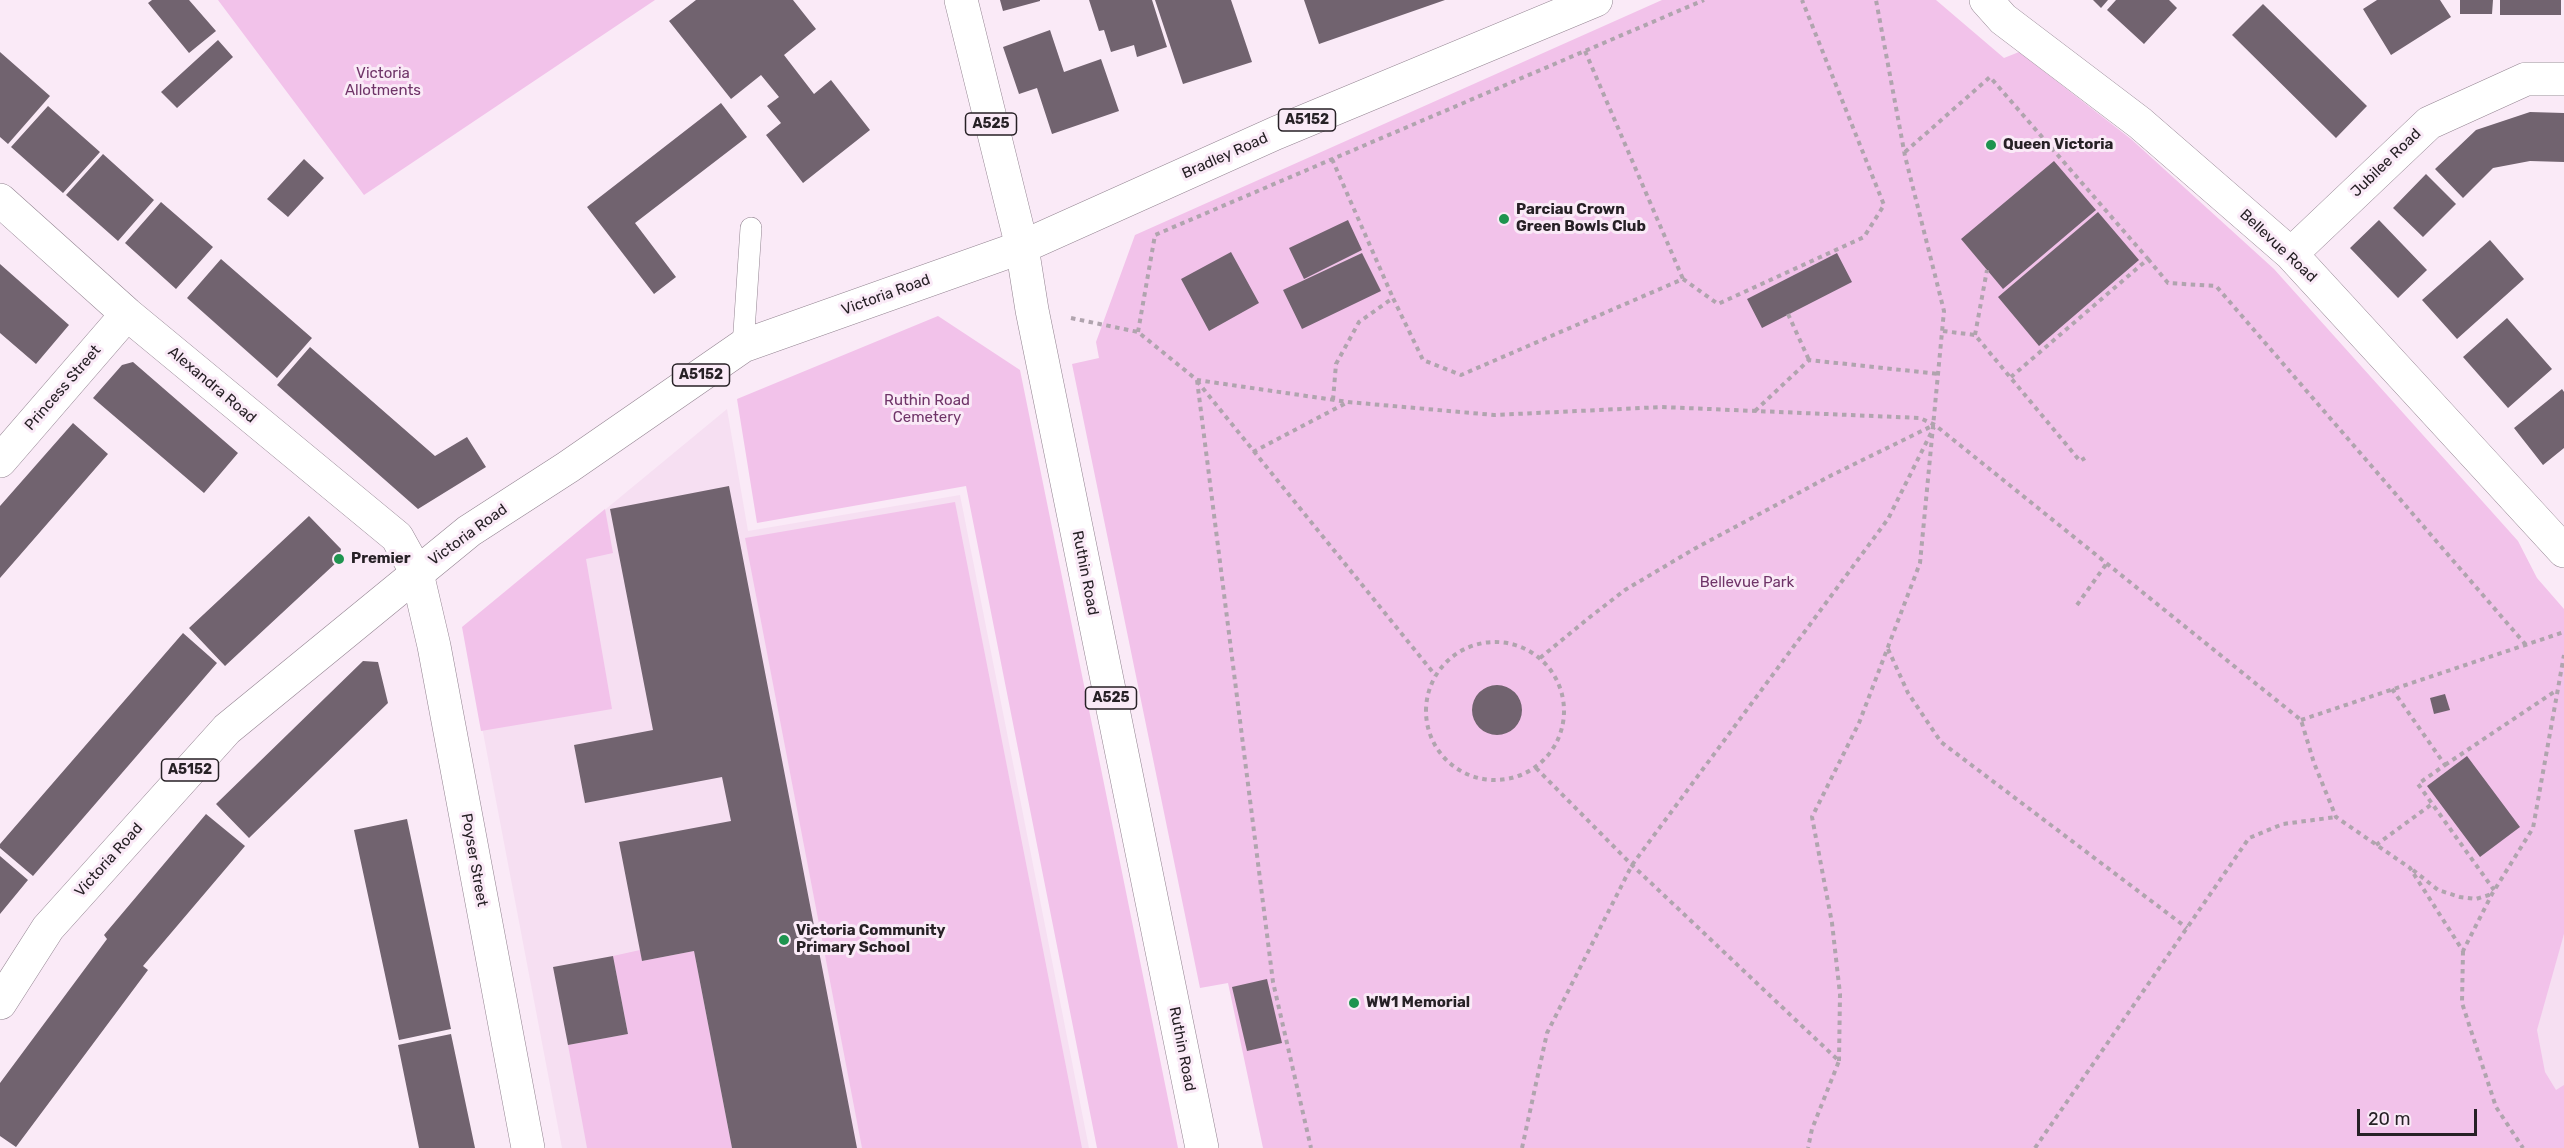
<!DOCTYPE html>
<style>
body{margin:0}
#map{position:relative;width:2564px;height:1148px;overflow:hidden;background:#faeaf7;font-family:Rubik,sans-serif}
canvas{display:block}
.scale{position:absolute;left:2357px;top:1109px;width:120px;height:27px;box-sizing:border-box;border:3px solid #272126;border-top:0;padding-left:8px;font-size:18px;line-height:21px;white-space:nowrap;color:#272126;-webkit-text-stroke:4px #faeaf7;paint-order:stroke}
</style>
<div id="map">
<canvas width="2564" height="1148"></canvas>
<div class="scale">20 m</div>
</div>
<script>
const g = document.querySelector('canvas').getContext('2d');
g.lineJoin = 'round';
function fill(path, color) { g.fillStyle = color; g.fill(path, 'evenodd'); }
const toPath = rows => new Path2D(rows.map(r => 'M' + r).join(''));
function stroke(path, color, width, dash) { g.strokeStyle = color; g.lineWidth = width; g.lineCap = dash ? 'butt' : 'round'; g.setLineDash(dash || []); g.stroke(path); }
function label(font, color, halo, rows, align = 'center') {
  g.font = font + ' Rubik,sans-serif'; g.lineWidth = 6; g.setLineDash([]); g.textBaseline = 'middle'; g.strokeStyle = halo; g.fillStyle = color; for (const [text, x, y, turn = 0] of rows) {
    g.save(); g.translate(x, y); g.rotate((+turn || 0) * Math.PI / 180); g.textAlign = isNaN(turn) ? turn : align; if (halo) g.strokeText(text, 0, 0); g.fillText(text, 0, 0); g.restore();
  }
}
fill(toPath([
 [727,409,748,531,960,495,1089,1148,562,1148,463,627],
 [2564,935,2564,1111,2518,1020]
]), '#f6dff2');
fill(toPath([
 [218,0,655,0,364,195],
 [1662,0,1936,0,2004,58,2019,52,2131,139,2274,269,2518,541,2537,578,2564,609,2564,934,2537,1030,2545,1072,2556,1090,2564,1085,2564,1148,1263,1148,1228,983,1200,988,1072,364,1099,358,1096,342,1135,235],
 [938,316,1020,370,1178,1148,1097,1148,966,486,757,523,737,399],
 [955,502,1082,1148,862,1148,745,538],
 [605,509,613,553,586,559,612,709,481,731,462,627],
 [640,950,642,961,694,951,732,1148,587,1148,568,1045,628,1034,613,956]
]), '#f2c2ea');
fill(toPath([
 [152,0,189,0,216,31,189,53,148,3],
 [696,0,793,0,816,29,784,55,814,94,831,80,870,130,803,183,766,135,781,123,767,106,779,97,761,75,731,99,669,21],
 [1000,0,1040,0,1040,1,1003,11],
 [1089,0,1152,0,1167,47,1137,57,1134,45,1111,52,1104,30,1099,31],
 [1155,0,1231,0,1252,62,1183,84],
 [1304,0,1445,0,1319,44],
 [2093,0,2108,0,2101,8],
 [2116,0,2169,0,2177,8,2144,44,2107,10],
 [2377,0,2440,0,2451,17,2391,55,2363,9],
 [2460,0,2493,0,2492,14,2460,14],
 [2500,0,2561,0,2561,15,2500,15],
 [2263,4,2367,106,2336,138,2232,35],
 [1050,30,1064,72,1101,59,1119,111,1052,134,1037,88,1019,94,1003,47],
 [218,40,233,57,177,108,161,92],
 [0,52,50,96,8,144,0,137],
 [721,103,747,137,635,223,676,277,654,294,587,207],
 [48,106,100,152,63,193,11,147],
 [2530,112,2564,113,2564,162,2530,161,2493,168,2463,198,2435,169,2476,130],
 [103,154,154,200,118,241,66,195],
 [304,159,324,178,288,217,267,199],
 [2054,161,2096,210,2003,289,1961,239],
 [2426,174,2456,204,2423,237,2393,208],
 [161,202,213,247,176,289,125,243],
 [2098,212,2139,260,2039,346,1998,297],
 [1348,220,1362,250,1304,279,1289,248],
 [2379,220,2427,270,2398,298,2350,248],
 [2490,240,2524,279,2457,339,2422,300],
 [1231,252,1259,303,1209,331,1181,279],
 [1362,253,1381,291,1302,329,1283,290],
 [1837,253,1852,282,1762,328,1747,299],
 [221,259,312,338,277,378,187,298],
 [0,264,69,325,36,364,0,333],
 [2507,318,2552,369,2508,408,2463,357],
 [310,347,435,456,467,437,486,467,418,509,277,385],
 [133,362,238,453,204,493,93,398,122,365],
 [2562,389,2564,392,2564,448,2543,465,2514,428],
 [73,423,108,454,0,578,0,506],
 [729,486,857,1148,732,1148,694,951,642,961,619,842,731,821,722,777,585,803,574,745,653,730,610,509],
 [309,516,341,549,338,561,225,666,189,628],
 [183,633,217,663,33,876,0,848,0,844],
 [363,661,378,662,388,703,249,838,216,804],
 '1472 710a25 25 0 1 1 50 0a25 25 0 1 1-50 0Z',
 [2445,694,2450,710,2434,714,2430,698],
 [2467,756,2520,827,2480,857,2427,786],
 [206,814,245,846,143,966,148,970,16,1147,0,1136,0,1083,107,939,104,935],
 [407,819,451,1029,399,1040,354,830],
 [0,856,28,880,0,914],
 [613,956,628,1034,568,1045,553,967],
 [1267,979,1282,1043,1247,1051,1232,987],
 [451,1034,475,1148,419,1148,398,1045]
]), '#71636f');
const service = toPath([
 [743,346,751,228]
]);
const minor = toPath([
 [1986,0,2003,19,2140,123,2291,254,2564,551],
 [0,200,127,314,397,537,417,573,434,646,528,1148],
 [2291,254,2429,123,2526,79,2564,79],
 [0,461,127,314]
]);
const primary = toPath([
 [961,0,1022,247,1032,310,1202,1148],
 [0,1003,48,928,227,729,469,531,568,467,743,346,1022,247,1276,133,1596,0]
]);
stroke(service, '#938491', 22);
stroke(minor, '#938491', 34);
stroke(primary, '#938491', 34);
stroke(toPath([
 [1585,51,1683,279],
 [1905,152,1990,77,2148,259,2011,377],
 [1332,159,1393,298],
 [2148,259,2168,283,2216,286,2526,645],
 [1788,314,1809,360],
 [1071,318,1138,332,1197,380,1348,402,1494,415,1662,407,1920,418,1935,425,2301,720,2314,763,2336,817,2410,868,2463,951,2492,894,2533,828,2564,655],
 [1943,331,1975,335,2080,461,2085,458],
 [1138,332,1155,235,1704,0],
 [1975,335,1987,270],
 [1197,380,1273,982,1311,1148],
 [1197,381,1435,675],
 [1333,400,1336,364,1359,322,1393,298,1423,360,1461,375,1683,279,1718,304,1864,237,1884,205,1802,0],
 [1755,411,1809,360,1939,374],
 [1253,452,1348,402],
 [2077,605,2107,563],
 '1426 711a69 69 0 1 1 138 0a69 69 0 1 1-138 0Z',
 [1888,649,1908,693,1941,742,2187,928],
 [1540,658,1590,617,1625,590,1694,549,1832,475,1934,425],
 [2392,689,2445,765,2418,784,2494,890],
 [2301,720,2564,632],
 [2445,765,2557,690],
 [1536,768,1632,865,1839,1061,1812,1129,1808,1148],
 [2376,845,2432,804],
 [2413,870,2438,890,2460,897,2476,899,2492,894],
 [2463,951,2462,1003,2496,1107,2523,1148],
 [1839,1061,1840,994,1832,923,1812,817,1859,723,1920,563,1944,311,1905,156,1876,0],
 [1522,1148,1547,1033,1632,865,1888,519,1934,427],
 [2035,1148,2249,838,2283,824,2336,817]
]), '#b0a4ae', 4, [4.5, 4.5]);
stroke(service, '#fff', 21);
stroke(minor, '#fff', 33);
stroke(primary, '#fff', 33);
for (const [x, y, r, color] of [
 [1991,145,6,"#1e944f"],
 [1504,219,6,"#1e944f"],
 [339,559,6,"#1e944f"],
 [784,940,6,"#1e944f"],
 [1354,1003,6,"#1e944f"]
]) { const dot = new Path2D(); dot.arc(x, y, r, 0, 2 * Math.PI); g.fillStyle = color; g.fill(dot); stroke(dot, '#faeaf7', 2); }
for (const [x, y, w] of [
 [1307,120,57],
 [991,124,51],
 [701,375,57],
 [1111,698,51],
 [190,770,57]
]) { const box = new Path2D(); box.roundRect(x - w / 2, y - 11, w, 22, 4.5); g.fillStyle = '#faeaf7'; g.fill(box); stroke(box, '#272126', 1.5); }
label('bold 14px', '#272126', null, [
 ["A5152",1307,120],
 ["A525",991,124],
 ["A5152",701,375],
 ["A525",1111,698],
 ["A5152",190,770]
]);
label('15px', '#6f3468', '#faeaf7', [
 ["Victoria",383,74],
 ["Allotments",383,91],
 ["Ruthin Road",927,401],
 ["Cemetery",927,418],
 ["Bellevue Park",1747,583]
]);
label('bold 15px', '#272126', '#faeaf7', [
 ["Queen Victoria",2003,145],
 ["Parciau Crown",1516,210],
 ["Green Bowls Club",1516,227],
 ["Premier",351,559],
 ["Victoria Community",796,931],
 ["Primary School",796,948],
 ["WW1 Memorial",1366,1003]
], 'left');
label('15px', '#272126', '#faeaf7', [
 ["Bradley Road",1225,156,-24],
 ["Jubilee Road",2386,163,-44],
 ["Bellevue Road",2278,246,43],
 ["Victoria Road",886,295,-20],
 ["Alexandra Road",212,385,40],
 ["Princess Street",63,388,-49],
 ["Victoria Road",468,535,-36],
 ["Ruthin Road",1085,573,79],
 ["Victoria Road",109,860,-48],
 ["Poyser Street",474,860,80],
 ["Ruthin Road",1182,1049,79]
]);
</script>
